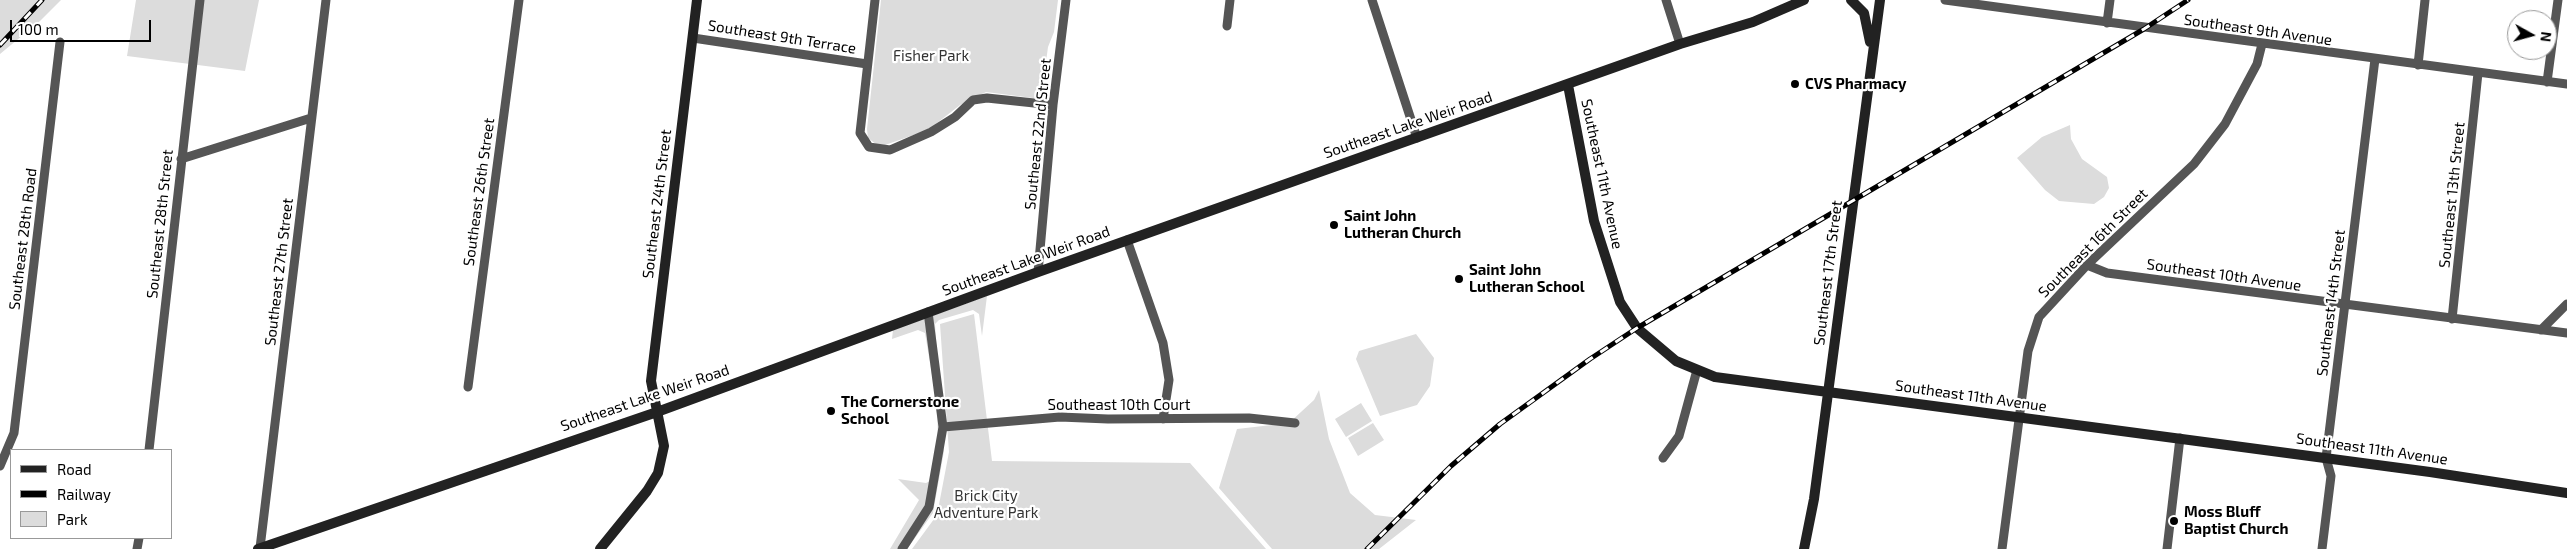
<!DOCTYPE html>
<style>
body{margin:0}
#map{position:relative;width:2567px;height:549px;overflow:hidden;background:#fff;font-family:"Exo 2",sans-serif}
canvas{display:block}
.legend{position:absolute;left:10px;top:449px;width:162px;height:90px;box-sizing:border-box;background:#fff;border:1px solid #999;margin:0;padding:6px 9px;list-style:none;font-size:15px;color:#000}
.legend li{display:flex;align-items:center;gap:10px;height:25px}
.legend b{width:25px;border:1px solid #999}
.north{position:absolute;left:2507px;top:10px;width:50px;height:50px;box-sizing:border-box;background:#fff;border:1px solid #999;border-radius:50%;rotate:97deg;font-size:14px;font-weight:700;line-height:20px;text-align:center;color:#000}
.north::after{content:'';display:block;margin:auto;width:18px;height:22px;background:#000;clip-path:polygon(50% 0,100% 100%,50% 72%,0 100%)}
.scale{position:absolute;left:10px;top:20px;width:141px;height:22px;box-sizing:border-box;border:2px solid #000;border-top:0;padding-left:6px;font-size:15px;line-height:18px;white-space:nowrap;color:#000;-webkit-text-stroke:4px #fff;paint-order:stroke}
</style>
<div id="map">
<canvas width="2567" height="549"></canvas>
<ul class="legend">
<li><b style="height:6px;background:#222"></b>Road</li>
<li><b style="height:6px;background:#000"></b>Railway</li>
<li><b style="height:14px;background:#dcdcdc"></b>Park</li>
</ul>
<div class="north">N</div>
<div class="scale">100 m</div>
</div>
<script>
const g = document.querySelector('canvas').getContext('2d');
g.lineJoin = 'round';
function fill(path, color) { g.fillStyle = color; g.fill(path, 'evenodd'); }
const toPath = rows => new Path2D(rows.map(r => 'M' + r).join(''));
function stroke(path, color, width, dash) { g.strokeStyle = color; g.lineWidth = width; g.lineCap = dash ? 'butt' : 'round'; g.setLineDash(dash || []); g.stroke(path); }
function label(font, color, halo, rows, align = 'center') {
  g.font = font + ' "Exo 2",sans-serif'; g.lineWidth = 4.5; g.setLineDash([]); g.textBaseline = 'middle'; g.strokeStyle = halo; g.fillStyle = color; for (const [text, x, y, turn = 0] of rows) {
    g.save(); g.translate(x, y); g.rotate((+turn || 0) * Math.PI / 180); g.textAlign = isNaN(turn) ? turn : align; if (halo) g.strokeText(text, 0, 0); g.fillText(text, 0, 0); g.restore();
  }
}
fill(toPath([
 [0,0,61,0,40,21,0,54],
 [136,0,259,0,245,71,127,56],
 [881,0,1058,0,1054,32,1048,47,1041,99,986,92,960,105,928,130,885,145,876,144,868,138,867,129],
 [2070,125,2071,139,2082,159,2107,177,2109,188,2104,197,2094,204,2059,201,2045,190,2017,158,2042,137],
 [987,296,982,336,979,314,973,310,939,320,935,324,944,451,933,513,907,549,890,549,919,500,898,479,926,483,932,480,938,441,937,405,925,333,918,330,892,339,893,330],
 [974,314,992,461,1190,463,1266,549,912,549,937,515,949,452,940,324],
 [1416,334,1434,358,1430,386,1417,405,1380,416,1356,359,1359,351],
 [1319,390,1329,439,1350,493,1375,515,1416,520,1379,549,1272,549,1219,488,1237,429,1289,423,1314,400],
 [1361,403,1372,421,1346,437,1335,419],
 [1373,423,1384,440,1358,456,1348,438]
]), '#dcdcdc');
stroke(toPath([
 [875,0,860,133,869,147,890,150,931,132,955,117,973,100,987,98,1053,105],
 [1372,0,1417,138],
 [1666,0,1680,44],
 [1945,0,2567,84],
 [2107,23,2110,0],
 [1227,26,1230,0],
 [693,38,867,64],
 [2418,65,2425,0],
 [2547,82,2558,0],
 [181,159,311,118],
 [1127,240,1163,343,1169,380,1163,419],
 [2087,265,2107,273,2567,333],
 [1038,272,1053,105,1066,0],
 [2452,319,2478,73],
 [2541,330,2567,304],
 [468,387,519,0],
 [943,427,1060,417,1108,419,1249,418,1295,423],
 [149,450,200,0],
 [1663,458,1679,436,1697,370],
 [0,466,14,433,60,42],
 [260,548,326,0],
 [137,549,139,538],
 [902,549,929,507,943,427,928,312],
 [2002,549,2028,351,2039,317,2087,265,2194,164,2225,124,2257,64,2262,44],
 [2167,549,2180,438],
 [2322,549,2331,476,2326,458,2375,59]
]), '#555', 9);
stroke(toPath([
 [1851,0,1864,13,1870,42],
 [1568,85,1594,221,1620,302,1637,328,1676,361,1715,377,2430,472,2567,493],
 [258,549,657,412,1038,272,1680,44,1753,22,1804,0],
 [600,549,647,491,658,473,664,446,651,381,697,0],
 [1804,549,1814,499,1880,0]
]), '#222', 10);
const rail = toPath([
 [0,45,42,0],
 [1367,549,1451,466,1500,424,1590,359,1637,328,2144,29,2188,0]
]);
stroke(rail, '#000', 5);
stroke(rail, '#fff', 3, [9]);
for (const [x, y, r, color] of [
 [1795,84,5,"#000"],
 [1334,225,5,"#000"],
 [1459,279,5,"#000"],
 [831,411,5,"#000"],
 [2174,521,5,"#000"]
]) { const dot = new Path2D(); dot.arc(x, y, r, 0, 2 * Math.PI); g.fillStyle = color; g.fill(dot); stroke(dot, '#fff', 2); }
label('15px', '#000', '#fff', [
 ["Southeast 9th Avenue",2258,30,8],
 ["Southeast 9th Terrace",782,37,9],
 ["Southeast Lake Weir Road",1408,125,-19],
 ["Southeast 22nd Street",1038,134,-84],
 ["Southeast 11th Avenue",1602,174,78],
 ["Southeast 26th Street",479,192,-82],
 ["Southeast 13th Street",2452,195,-84],
 ["Southeast 24th Street",657,204,-83],
 ["Southeast 28th Street",160,224,-84],
 ["Southeast 28th Road",23,239,-83],
 ["Southeast 16th Street",2093,243,-45],
 ["Southeast Lake Weir Road",1026,261,-20],
 ["Southeast 27th Street",279,272,-83],
 ["Southeast 17th Street",1828,273,-83],
 ["Southeast 10th Avenue",2224,275,8],
 ["Southeast 14th Street",2331,303,-83],
 ["Southeast 11th Avenue",1971,396,8],
 ["Southeast Lake Weir Road",645,398,-19],
 ["Southeast 10th Court",1119,405],
 ["Southeast 11th Avenue",2372,449,8]
]);
label('15px', '#333', '#fff', [
 ["Fisher Park",931,56],
 ["Brick City",986,496],
 ["Adventure Park",986,513]
]);
label('bold 15px', '#000', '#fff', [
 ["CVS Pharmacy",1805,84],
 ["Saint John",1344,216],
 ["Lutheran Church",1344,233],
 ["Saint John",1469,270],
 ["Lutheran School",1469,287],
 ["The Cornerstone",841,402],
 ["School",841,419],
 ["Moss Bluff",2184,512],
 ["Baptist Church",2184,529]
], 'left');
</script>
